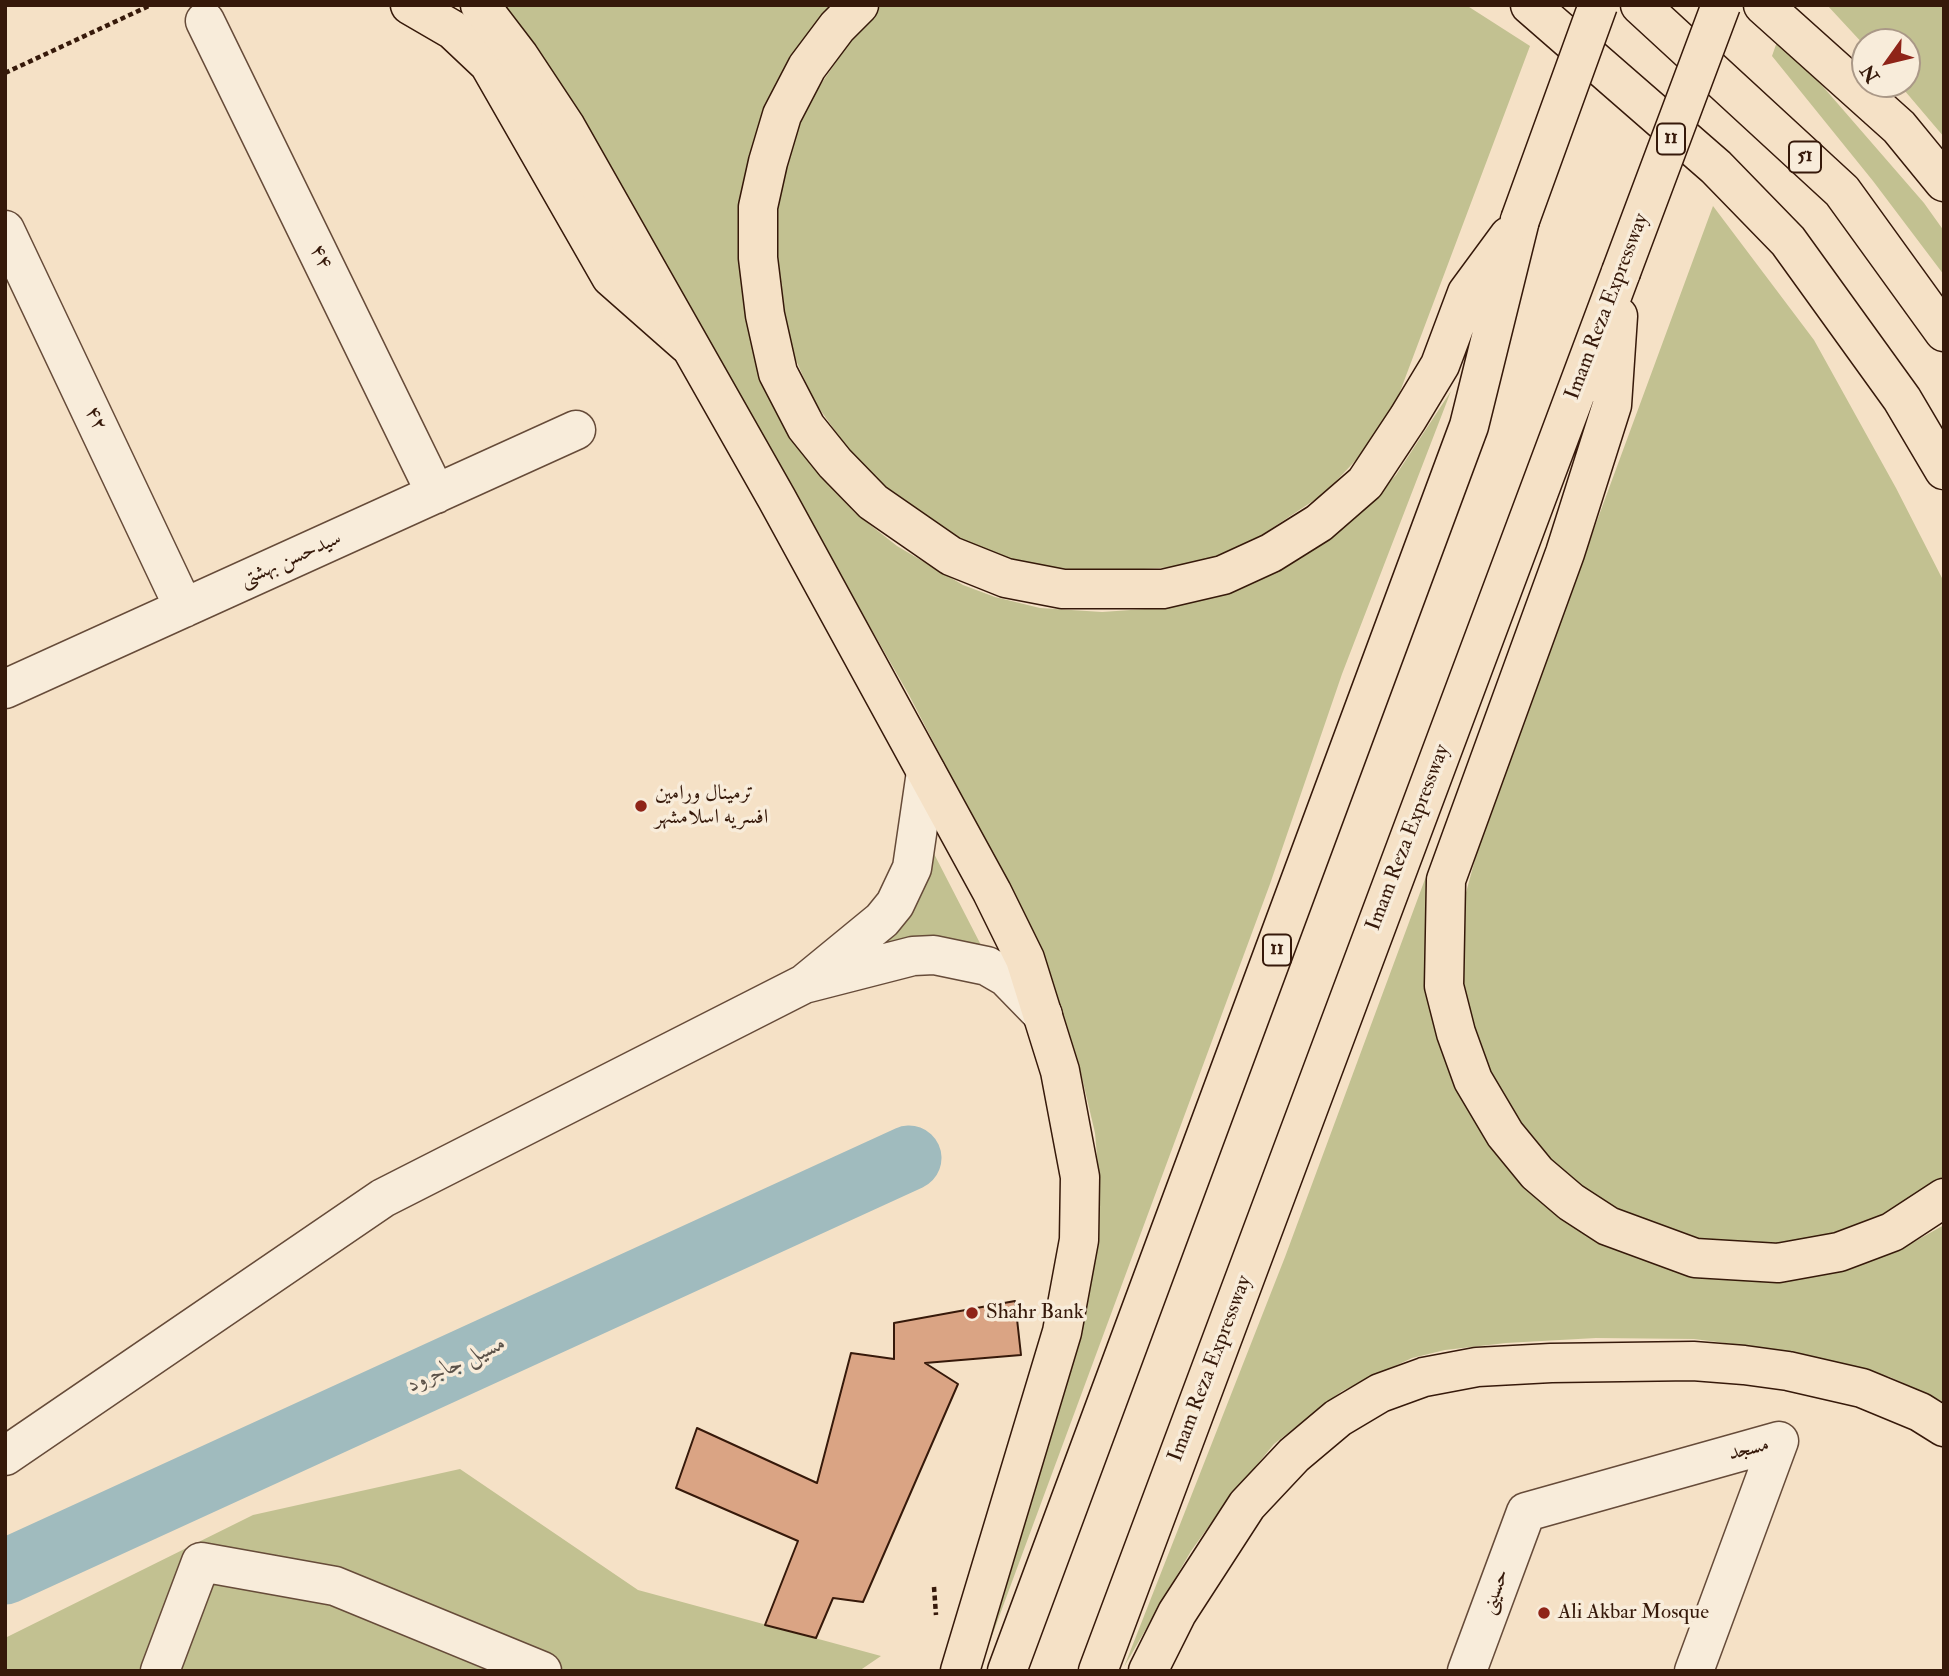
<!DOCTYPE html>
<meta charset="utf-8">
<style>
body{margin:0}
#map{position:relative;width:1949px;height:1676px;overflow:hidden;background:#f5e1c6;font-family:"IM FELL Double Pica",serif}
canvas{display:block}
.frame{position:absolute;inset:0;border:7px solid #36190a;pointer-events:none}
.north{position:absolute;left:1851px;top:28px;width:70px;height:70px;box-sizing:border-box;background:#f8ecda;border:2px solid #aa9887;border-radius:50%;rotate:236deg;font-size:19px;font-weight:700;line-height:28px;text-align:center;color:#36190a}
.north::after{content:'';display:block;margin:auto;width:24px;height:32px;background:#8f2418;clip-path:polygon(50% 0,100% 100%,50% 72%,0 100%)}
</style>
<div id="map">
<canvas width="1949" height="1676"></canvas>
<div class="frame"></div>
<div class="north">N</div>
</div>
<script>
const g = document.querySelector('canvas').getContext('2d');
g.lineJoin = 'round';
function fill(path, color) { g.fillStyle = color; g.fill(path, 'evenodd'); }
const toPath = rows => new Path2D(rows.map(r => 'M' + r).join(''));
function stroke(path, color, width, dash) { g.strokeStyle = color; g.lineWidth = width; g.lineCap = dash ? 'butt' : 'round'; g.setLineDash(dash || []); g.stroke(path); }
function label(font, color, halo, rows, align = 'center') {
  g.font = font + ' "IM FELL Double Pica",Amiri,serif'; g.lineWidth = 7; g.setLineDash([]); g.textBaseline = 'middle'; g.strokeStyle = halo; g.fillStyle = color; for (const [text, x, y, turn = 0] of rows) {
    g.save(); g.translate(x, y); g.rotate((+turn || 0) * Math.PI / 180); g.textAlign = isNaN(turn) ? turn : align; if (halo) g.strokeText(text, 0, 0); g.fillText(text, 0, 0); g.restore();
  }
}
fill(toPath([
 [501,5,834,5,757,139,794,436,823,479,855,513,897,546,963,585,995,597,1040,608,1102,612,1145,609,1254,581,1315,549,1364,508,1396,475,1451,391,1342,674,1270,884,989,1644,1064,1392,1094,1268,1099,1179,1095,1133,1080,1069,1040,947,909,695,550,67],
 [880,5,1466,5,1530,46,1398,397,1370,445,1325,493,1239,550,1190,566,1082,573,1025,567,961,542,889,492,850,452,814,401,791,349,775,277,776,217,788,147,812,97,863,23],
 [1827,5,1944,5,1944,137,1899,84,1907,84,1907,42,1865,42,1865,46],
 [1779,36,1924,203,1944,231,1944,275,1873,181,1772,56],
 [1713,206,1814,340,1896,488,1944,582,1944,1185,1921,1200,1828,1238,1766,1245,1734,1245,1694,1238,1619,1213,1578,1184,1536,1147,1482,1066,1466,1008,1460,963,1464,900,1483,830],
 [1501,674,1427,970,1580,1228,1851,1267,1896,1252,1944,1225,1944,1402,1890,1377,1847,1365,1772,1349,1694,1339,1596,1338,1506,1343,1445,1350,1412,1358,1342,1391,1274,1444,1224,1505,1191,1551,1124,1667,1285,1257],
 [930,846,983,949,859,956],
 [460,1469,638,1590,881,1656,859,1671,5,1671,5,1638,253,1515]
]), '#c2c191');
stroke(toPath([
 [5,1572,909,1158]
]), '#a0bbbe', 65);
const building = toPath([
 [1015,1301,1021,1355,925,1363,958,1384,863,1602,833,1598,816,1638,765,1625,798,1541,676,1488,697,1428,817,1483,851,1353,894,1359,894,1323,1015,1301]
]);
fill(building, '#daa484');
stroke(building, '#36190a', 2);
const minor = toPath([
 [205,21,436,494],
 [5,230,184,608],
 [5,689,576,430],
 [926,772,912,868,895,904,882,920,804,984,913,956,934,955,987,966,1006,977,1043,1015],
 [5,1456,383,1198,804,984],
 [160,1671,201,1562,335,1586,542,1671],
 [1467,1671,1526,1512,1779,1441,1694,1671]
]);
const major = toPath([
 [410,5,453,30,489,64,611,277,687,344]
]);
const highway = toPath([
 [480,5,519,56,566,127,777,499,992,892,1025,959,1060,1071,1080,1177,1079,1240,1062,1332,960,1671],
 [859,5,837,27,807,67,782,115,768,162,758,207,758,258,765,315,778,373,806,427,835,463,873,502,951,556,1006,578,1063,589,1163,589,1223,575,1271,553,1319,523,1365,483,1408,418,1440,365,1467,293,1509,236],
 [1530,5,1716,167,1788,241,1902,399,1944,470],
 [1640,5,1842,191,1944,332],
 [1763,5,1899,127,1944,182],
 [1618,316,1612,405,1565,553,1446,880,1444,986,1456,1033,1473,1080,1505,1134,1537,1173,1571,1202,1608,1226,1695,1258,1778,1263,1839,1252,1892,1232,1944,1198],
 [1007,1671,1469,426,1520,220],
 [1098,1671,1621,272],
 [1148,1671,1177,1613,1247,1505,1294,1455,1338,1418,1380,1393,1424,1377,1477,1367,1551,1363,1693,1361,1744,1365,1788,1371,1862,1388,1920,1412,1944,1427]
]);
stroke(minor, '#664b39', 41);
stroke(major, '#36190a', 41);
stroke(highway, '#36190a', 41);
stroke(toPath([
 [5,73,151,5],
 [934,1587,936,1615]
]), '#36190a', 4.5, [5, 3.5]);
stroke(minor, '#f8ecda', 38);
stroke(major, '#f5e1c6', 38);
stroke(highway, '#f5e1c6', 38);
const highwayBridge = toPath([
 [1520,220,1598,5],
 [1621,272,1721,5]
]);
stroke(highwayBridge, '#36190a', 41, []);
stroke(highwayBridge, '#f5e1c6', 38);
for (const [x, y, r, color] of [
 [641,806,7,"#8f2418"],
 [972,1313,7,"#8f2418"],
 [1544,1613,7,"#8f2418"]
]) { const dot = new Path2D(); dot.arc(x, y, r, 0, 2 * Math.PI); g.fillStyle = color; g.fill(dot); stroke(dot, '#f8ecda', 2.5); }
for (const [x, y, w] of [
 [1671,139,28],
 [1805,157,32],
 [1277,950,28]
]) { const box = new Path2D(); box.roundRect(x - w / 2, y - 15.5, w, 31, 5); g.fillStyle = '#f8ecda'; g.fill(box); stroke(box, '#36190a', 2); }
label('bold 19px', '#36190a', null, [
 ["11",1671,139],
 ["51",1805,157],
 ["11",1277,950]
]);
label('21px', '#36190a', '#f8ecda', [
 ["۴۴",320,257,64],
 ["Imam Reza Expressway",1608,307,-69],
 ["۴۲",95,419,65],
 ["سیدحسن بهشتی",291,560,-24],
 ["Imam Reza Expressway",1409,838,-69],
 ["Imam Reza Expressway",1211,1369,-69],
 ["مسجد",1749,1450,-15],
 ["حسینی",1496,1592,-70]
]);
label('21px', '#36190a', '#f8ecda', [
 ["ترمینال ورامین",655,794],
 ["افسریه اسلامشهر",655,818],
 ["Shahr Bank",986,1313],
 ["Ali Akbar Mosque",1558,1613]
], 'left');
label('italic 23px', '#5b5249', '#f8ecda', [
 ["مسیل جاجرود",457,1365,-25]
]);
</script>
